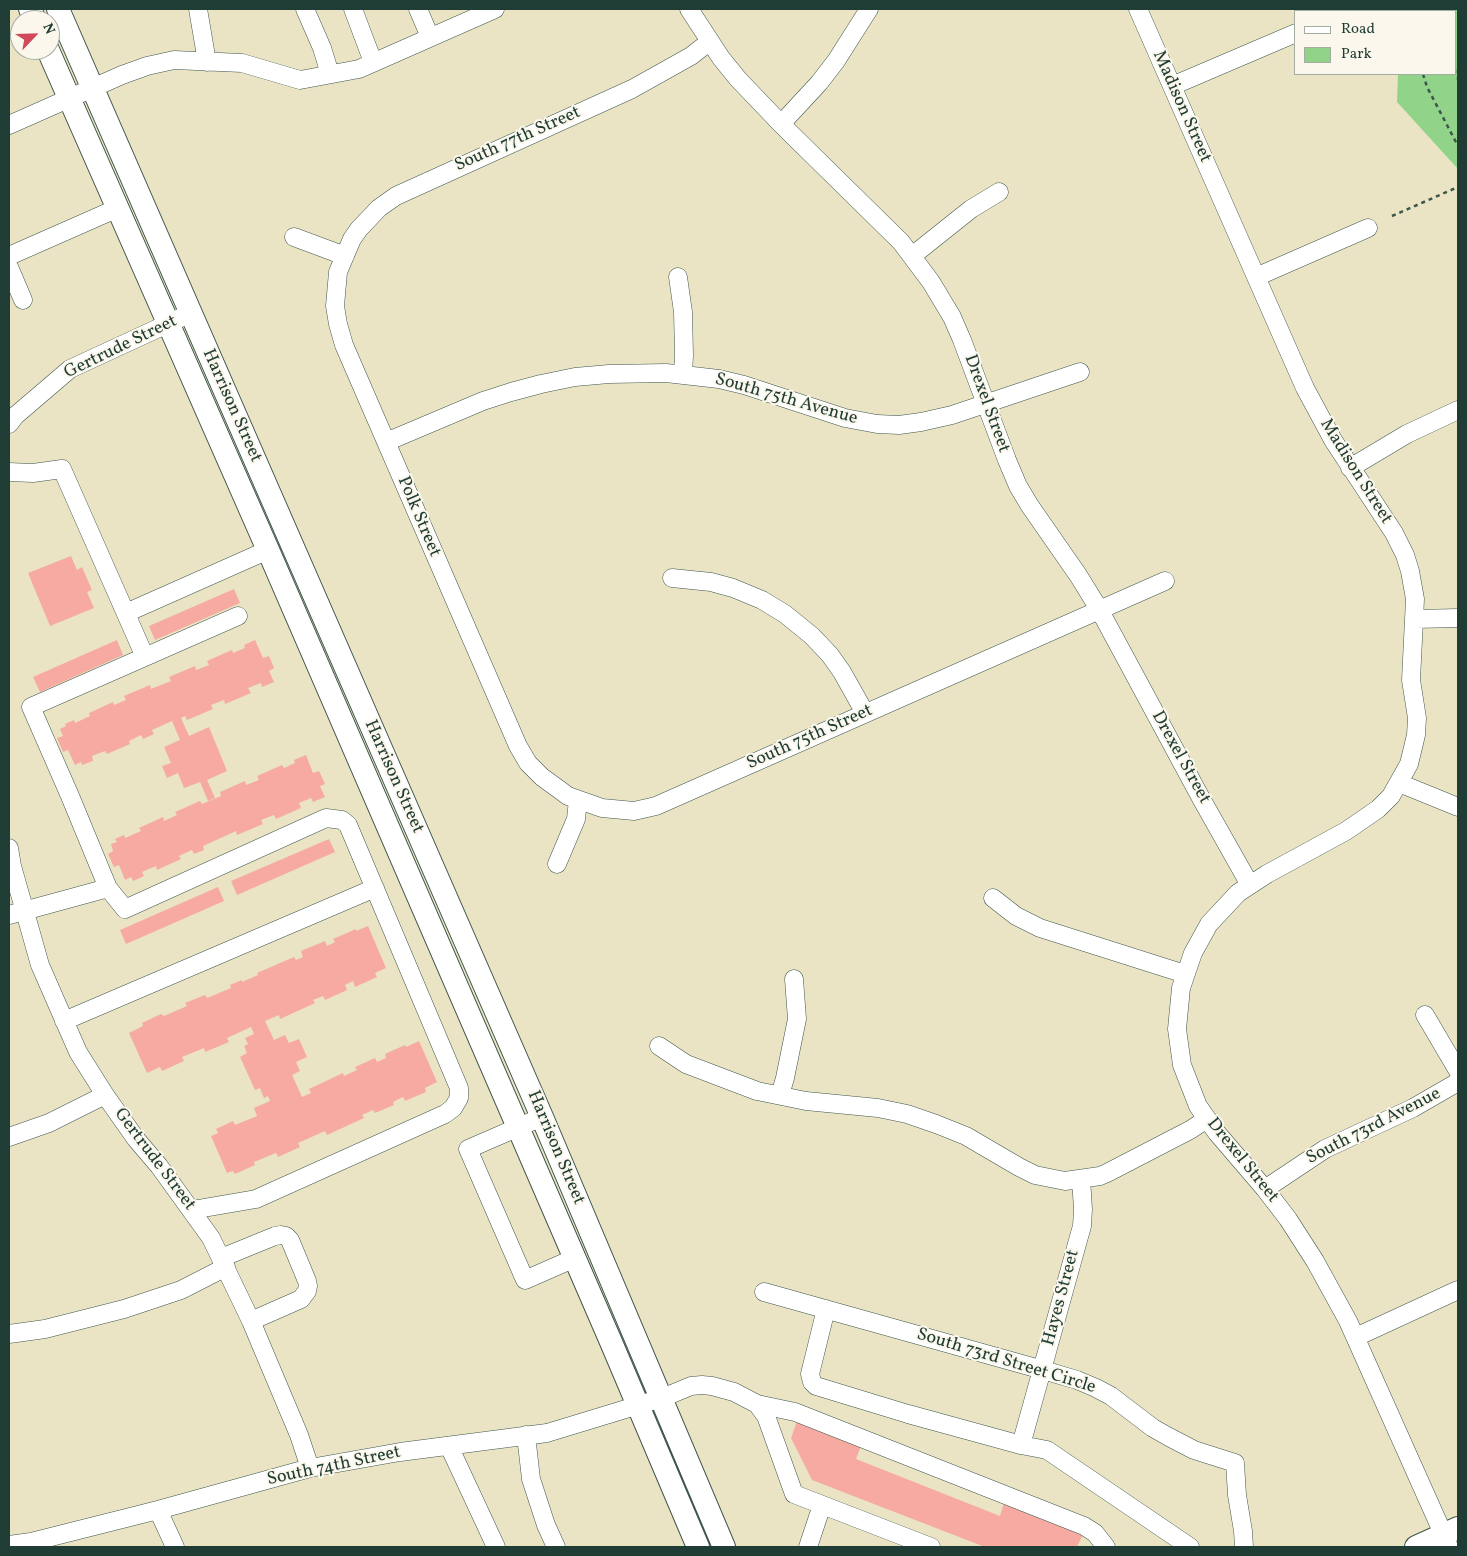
<!DOCTYPE html>
<style>
body{margin:0}
#map{position:relative;width:1467px;height:1556px;overflow:hidden;background:#eae4c4;font-family:Vollkorn,serif}
canvas{display:block}
.frame{position:absolute;inset:0;border:10px solid #1f3d34;pointer-events:none}
.legend{position:absolute;left:1294px;top:10px;width:162px;height:65px;box-sizing:border-box;background:#fbf7ec;border:1px solid #a3ada2;margin:0;padding:6px 9px;list-style:none;font-size:15px;color:#1f3d34}
.legend li{display:flex;align-items:center;gap:10px;height:25px}
.legend b{width:25px;border:1px solid #a3ada2}
.north{position:absolute;left:10px;top:10px;width:50px;height:50px;box-sizing:border-box;background:#fbf7ec;border:1px solid #a3ada2;border-radius:50%;rotate:66deg;font-size:14px;font-weight:700;line-height:20px;text-align:center;color:#1f3d34}
.north::after{content:'';display:block;margin:auto;width:18px;height:22px;background:#d1495b;clip-path:polygon(50% 0,100% 100%,50% 72%,0 100%)}
</style>
<div id="map">
<canvas width="1467" height="1556"></canvas>
<div class="frame"></div>
<ul class="legend">
<li><b style="height:6px;background:#fff"></b>Road</li>
<li><b style="height:14px;background:#92d38a"></b>Park</li>
</ul>
<div class="north">N</div>
</div>
<script>
const g = document.querySelector('canvas').getContext('2d');
g.lineJoin = 'round';
function fill(path, color) { g.fillStyle = color; g.fill(path, 'evenodd'); }
const toPath = rows => new Path2D(rows.map(r => 'M' + r).join(''));
function stroke(path, color, width, dash) { g.strokeStyle = color; g.lineWidth = width; g.lineCap = dash ? 'butt' : 'round'; g.setLineDash(dash || []); g.stroke(path); }
function label(font, color, halo, rows, align = 'center') {
  g.font = font + ' Vollkorn,serif'; g.lineWidth = 4; g.setLineDash([]); g.textBaseline = 'middle'; g.strokeStyle = halo; g.fillStyle = color; for (const [text, x, y, turn = 0] of rows) {
    g.save(); g.translate(x, y); g.rotate((+turn || 0) * Math.PI / 180); g.textAlign = isNaN(turn) ? turn : align; if (halo) g.strokeText(text, 0, 0); g.fillText(text, 0, 0); g.restore();
  }
}
fill(toPath([
 [1399,9,1458,9,1458,169,1397,102,1398,74,1456,74,1456,11,1399,11]
]), '#92d38a');
fill(toPath([
 [71,556,77,570,82,567,92,590,87,592,94,608,50,626,28,573],
 [234,589,240,603,155,640,149,626],
 [117,640,123,655,40,692,33,677],
 [255,640,263,658,269,656,274,668,269,671,274,682,262,687,261,683,248,688,251,693,225,704,224,700,211,705,213,709,187,720,185,716,181,718,189,736,209,727,227,771,207,780,215,798,208,801,200,782,184,788,178,773,167,778,162,766,171,763,164,747,180,740,172,721,152,730,154,734,143,739,141,735,129,741,130,744,107,754,105,751,92,756,93,761,82,765,81,762,75,765,68,750,63,752,57,738,63,736,60,729,66,726,65,724,74,720,75,723,90,716,89,713,113,702,114,705,126,700,124,696,150,685,151,689,171,681,169,677,195,666,196,670,209,665,207,661,232,650,233,653,245,648,244,645],
 [306,755,313,773,319,771,325,784,320,786,325,797,313,802,311,798,299,803,301,808,276,819,274,815,261,820,263,824,237,835,236,831,223,837,203,846,204,850,194,854,192,850,179,856,181,859,157,870,156,866,142,872,144,876,133,881,131,877,125,880,119,865,114,867,108,854,113,851,111,844,117,842,115,839,124,835,125,838,141,831,139,828,163,817,164,821,177,815,175,812,200,801,202,804,221,796,220,792,245,781,246,785,259,780,257,776,282,765,284,768,295,763,294,760],
 [329,839,335,852,237,895,231,881],
 [218,887,224,901,126,944,120,930],
 [368,926,386,968,375,973,377,977,355,987,353,981,345,985,347,990,325,1000,323,996,313,1000,315,1003,280,1019,279,1015,265,1021,274,1040,285,1035,289,1043,299,1039,307,1057,296,1062,300,1071,292,1075,302,1097,311,1093,309,1089,343,1073,344,1076,357,1070,355,1067,375,1058,377,1062,386,1058,385,1054,405,1045,406,1047,419,1041,437,1082,425,1088,426,1092,405,1101,403,1097,393,1102,394,1105,375,1113,373,1110,362,1115,364,1118,327,1135,325,1131,298,1143,300,1147,278,1157,276,1153,254,1162,255,1165,235,1174,233,1171,227,1173,211,1136,218,1133,216,1129,233,1121,235,1125,257,1116,254,1108,270,1101,268,1096,264,1098,260,1088,255,1090,240,1057,247,1053,244,1046,248,1044,245,1038,254,1034,251,1027,227,1038,229,1042,205,1052,204,1048,182,1057,184,1061,162,1071,160,1067,147,1073,129,1033,143,1026,142,1023,161,1014,164,1016,187,1006,185,1003,205,995,207,998,231,988,230,985,242,980,242,982,258,975,257,973,294,957,296,960,303,957,301,951,325,941,327,946,335,942,333,939,356,929,356,931],
 [797,1421,861,1446,856,1459,1000,1516,1004,1503,1083,1534,1077,1547,985,1547,812,1480,791,1438]
]), '#f6aaa1');
const minor = toPath([
 [198,9,207,62],
 [305,9,322,48,330,74],
 [353,9,373,62],
 [418,9,430,37],
 [689,9,721,58,738,79,781,124,901,242,931,282,952,317,962,340,1007,460,1018,486,1030,506,1078,575,1099,609,1202,800,1250,885],
 [1138,9,1305,388,1333,440,1394,533,1405,555,1410,571,1415,599,1411,680,1417,718,1416,735,1409,764,1391,796,1378,809,1346,831,1267,874,1238,893,1209,924,1193,953,1181,988,1177,1029,1182,1065,1198,1106,1217,1133,1265,1189,1288,1219,1315,1261,1348,1321,1449,1547],
 [709,42,691,56,632,89,396,196,379,208,359,229,352,239,338,272,335,306,338,324,344,345,518,746,528,763,542,777,568,796,602,808,634,811,656,806,1165,581],
 [1172,86,1296,33],
 [781,124,819,83,836,61,869,9],
 [9,125,122,75,147,66,174,60,242,63,300,80,359,69,495,9],
 [294,237,345,256],
 [9,256,118,208],
 [912,256,971,209,999,192],
 [9,267,23,300],
 [678,277,683,312,684,355,683,375],
 [1256,277,1368,228],
 [9,424,15,416,70,369,191,313],
 [386,442,483,401,511,392,541,384,575,377,609,374,666,373,719,379,744,385,845,418,877,424,899,425,921,422,952,415,1080,372],
 [1350,468,1407,434,1458,410],
 [9,472,33,473,62,469,145,657],
 [672,578,711,582,733,588,762,600,785,614,812,636,830,655,842,672,865,713],
 [126,613,268,550],
 [1415,619,1458,618],
 [1399,783,1458,807],
 [9,848,12,866,40,965,78,1052,105,1095,136,1139,159,1166,211,1238,251,1321,299,1435,310,1468],
 [557,864,576,819,578,800],
 [108,888,70,796,31,707,238,616],
 [993,898,1016,916,1040,928,1185,974],
 [9,915,108,888,125,909,326,818,342,820,348,825,459,1088,459,1098,453,1108,445,1114,256,1199,192,1210],
 [1425,1015,1458,1071],
 [64,1021,375,888],
 [659,1046,686,1064,757,1091,806,1101,878,1108,907,1114,936,1124,966,1136,1019,1167,1035,1175,1065,1181,1100,1176,1107,1173,1190,1130,1207,1119],
 [780,1095,785,1078,797,1019,794,979],
 [542,1117,468,1149,525,1280,575,1258],
 [9,1137,49,1123,105,1095],
 [1265,1189,1325,1149,1413,1108,1458,1082],
 [221,1258,275,1236,281,1235,286,1236,290,1240,307,1281,308,1286,307,1291,301,1299,251,1321],
 [764,1292,1043,1370,1077,1380,1096,1388,1111,1396,1153,1428,1169,1437,1194,1450,1235,1463,1237,1495,1243,1531,1244,1547],
 [826,1309,810,1374,812,1382,816,1386,908,1414,1021,1445,1047,1450,1190,1547],
 [9,1334,45,1329,124,1309,181,1290,226,1267],
 [1356,1337,1458,1290],
 [757,1404,795,1412,1084,1526,1095,1533,1106,1547],
 [526,1435,531,1479,546,1525,556,1547],
 [1021,1445,1082,1226,1083,1209,1081,1179],
 [449,1446,496,1547],
 [158,1510,175,1547],
 [9,1545,31,1542,158,1510,310,1468,400,1452,547,1433,662,1398,691,1386,702,1385,712,1386,734,1392,757,1404,766,1416,794,1494,931,1547],
 [808,1547,822,1505]
]);
const major = toPath([
 [30,9,35,20],
 [58,9,542,1117,724,1547],
 [48,50,268,550,611,1342,698,1547],
 [1416,1547,1458,1528]
]);
stroke(minor, '#3d564a', 19);
stroke(major, '#3d564a', 24);
stroke(toPath([
 [1416,9,1416,11],
 [1342,11,1348,9],
 [1458,69,1458,80],
 [1423,74,1427,87,1458,146],
 [1392,216,1458,187]
]), '#3d564a', 2.5, [4, 4]);
stroke(minor, '#fff', 18);
stroke(major, '#fff', 22);
label('18px', '#1f3d34', '#fbf7ec', [
 ["Madison Street",1181,107,66],
 ["South 77th Street",518,140,-24],
 ["Gertrude Street",121,348,-26],
 ["South 75th Avenue",786,400,16],
 ["Drexel Street",986,404,70],
 ["Harrison Street",231,406,66],
 ["Madison Street",1355,472,58],
 ["Polk Street",418,517,67],
 ["South 75th Street",810,738,-24],
 ["Drexel Street",1180,758,61],
 ["Harrison Street",393,777,66],
 ["South 73rd Avenue",1374,1127,-27],
 ["Harrison Street",555,1148,67],
 ["Gertrude Street",154,1160,53],
 ["Drexel Street",1242,1161,51],
 ["Hayes Street",1062,1298,-75],
 ["South 73rd Street Circle",1006,1362,17],
 ["South 74th Street",334,1467,-12]
]);
</script>
